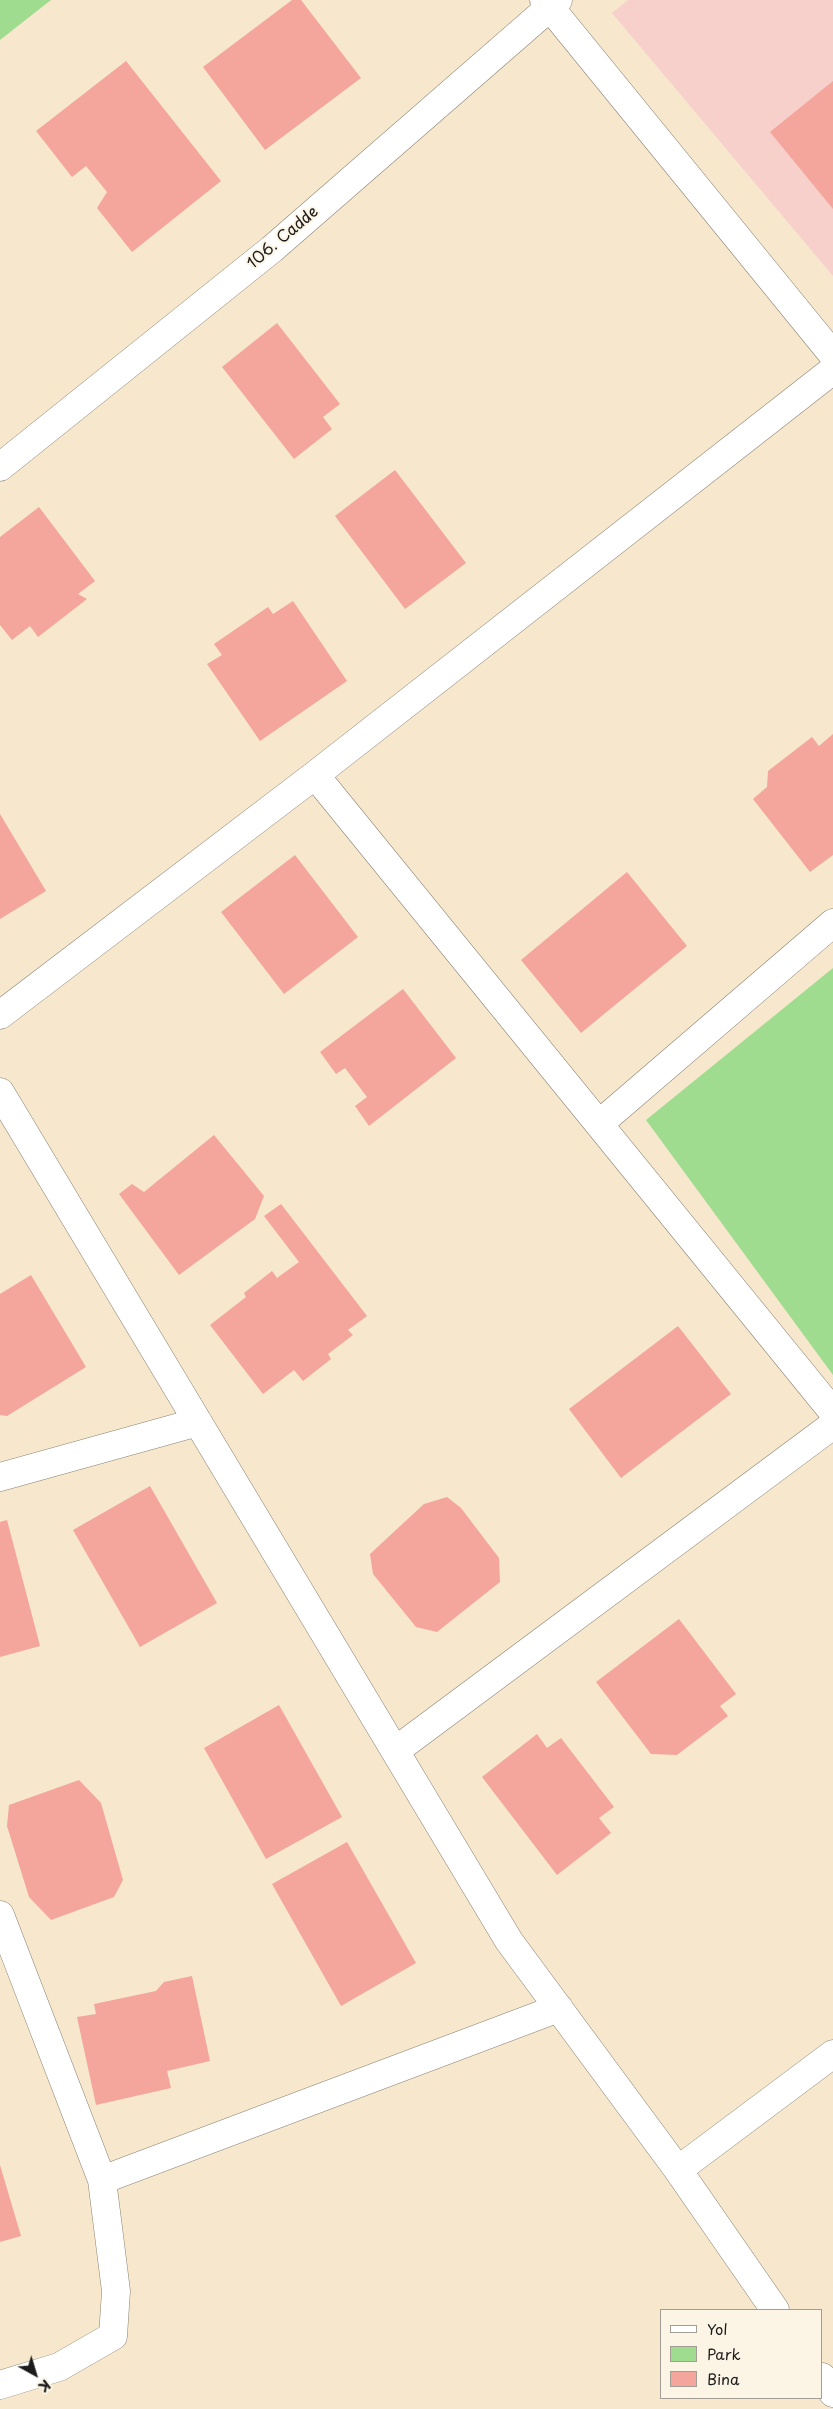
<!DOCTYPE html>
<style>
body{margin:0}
#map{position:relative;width:833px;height:2409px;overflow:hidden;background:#f6e7cd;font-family:"Playpen Sans",sans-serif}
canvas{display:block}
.legend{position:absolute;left:660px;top:2309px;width:162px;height:90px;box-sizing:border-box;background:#fcf5e5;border:1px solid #a29e95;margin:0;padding:6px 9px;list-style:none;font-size:15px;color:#1c1c1c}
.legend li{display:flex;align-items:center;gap:10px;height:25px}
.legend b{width:25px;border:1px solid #a29e95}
.north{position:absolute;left:10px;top:2349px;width:50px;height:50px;-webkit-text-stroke:4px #fcf5e5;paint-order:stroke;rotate:141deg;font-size:14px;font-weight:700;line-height:20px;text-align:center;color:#1c1c1c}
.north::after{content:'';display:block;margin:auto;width:18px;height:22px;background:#1c1c1c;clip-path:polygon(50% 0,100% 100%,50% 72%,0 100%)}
</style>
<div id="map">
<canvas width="833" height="2409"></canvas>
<ul class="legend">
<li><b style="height:6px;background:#fff"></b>Yol</li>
<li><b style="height:14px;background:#a0dc90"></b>Park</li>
<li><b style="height:14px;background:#f4a59c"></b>Bina</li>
</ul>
<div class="north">K</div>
</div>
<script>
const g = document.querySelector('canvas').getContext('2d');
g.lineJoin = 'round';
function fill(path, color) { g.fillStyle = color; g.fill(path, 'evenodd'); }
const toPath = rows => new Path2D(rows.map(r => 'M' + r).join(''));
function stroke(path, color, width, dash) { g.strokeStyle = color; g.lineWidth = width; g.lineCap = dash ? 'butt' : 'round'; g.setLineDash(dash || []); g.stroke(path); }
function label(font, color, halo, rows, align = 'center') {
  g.font = font + ' "Playpen Sans",sans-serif'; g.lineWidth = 4; g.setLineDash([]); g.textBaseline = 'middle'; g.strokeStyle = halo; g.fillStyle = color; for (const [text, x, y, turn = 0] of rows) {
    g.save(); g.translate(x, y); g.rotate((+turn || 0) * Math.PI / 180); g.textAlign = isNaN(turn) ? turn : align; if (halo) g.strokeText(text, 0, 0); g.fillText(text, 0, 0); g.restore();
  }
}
fill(toPath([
 [628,0,833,0,833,276,612,13]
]), '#f7d0cb');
fill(toPath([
 [0,0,51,0,0,40],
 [833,968,833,1375,646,1120]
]), '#a0dc90');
fill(toPath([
 [292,0,301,0,361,78,265,150,203,67],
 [126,61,221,181,132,252,97,208,107,192,86,166,72,177,36,131],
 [833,81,833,209,770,132],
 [277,323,340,404,323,417,332,429,294,459,222,367],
 [395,470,466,563,405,609,335,516],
 [39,507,95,581,78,594,87,599,38,637,30,626,12,640,0,625,0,537],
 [293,601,347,681,260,741,207,664,222,655,214,644,268,607,273,614],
 [833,734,833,855,810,872,753,799,767,787,768,771,812,737,819,746],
 [0,814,46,891,0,919],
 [295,855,358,937,284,994,221,912],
 [627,872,687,946,581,1033,521,960],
 [403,989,456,1058,369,1126,355,1106,367,1097,345,1068,336,1074,320,1052],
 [214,1135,264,1196,255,1219,179,1275,119,1194,132,1184,144,1192],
 [281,1204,367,1316,348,1330,353,1335,328,1354,331,1359,303,1381,294,1370,263,1394,210,1325,246,1297,244,1293,272,1271,277,1278,299,1262,264,1216],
 [31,1275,86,1367,7,1416,0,1415,0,1294],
 [678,1326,731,1394,621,1478,569,1409],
 [150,1486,217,1603,140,1647,73,1530],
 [447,1497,461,1508,499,1558,500,1582,437,1632,416,1627,373,1574,370,1554,424,1504],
 [7,1520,40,1646,0,1657,0,1522],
 [679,1619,736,1694,720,1706,728,1716,677,1755,651,1754,596,1682],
 [279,1705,342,1817,266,1859,204,1748],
 [537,1734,547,1748,561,1738,614,1807,599,1818,611,1833,557,1875,482,1777],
 [79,1780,101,1803,123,1880,114,1897,51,1920,29,1897,7,1826,9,1805],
 [347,1842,416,1963,341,2006,272,1884],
 [192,1976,210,2061,167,2071,171,2088,96,2105,77,2017,96,2014,94,2004,156,1991,164,1982],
 [0,2165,21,2236,0,2242]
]), '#f4a59c');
const minor = toPath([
 [544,0,833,355],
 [0,467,272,249,558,0],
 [315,775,833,1412],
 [0,1015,315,775,833,370],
 [0,1092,509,1941,678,2170,775,2310],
 [599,1124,833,923],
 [0,1477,198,1422],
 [395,1751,833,1425],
 [0,1915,102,2180,116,2291,113,2336,59,2367,0,2385],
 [678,2170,833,2054],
 [102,2180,559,2008],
 [822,2377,833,2393]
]);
stroke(minor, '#898274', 29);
stroke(minor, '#fff', 28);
label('16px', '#1c1c1c', '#fcf5e5', [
 ["106. Cadde",283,238,-40]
]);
</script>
